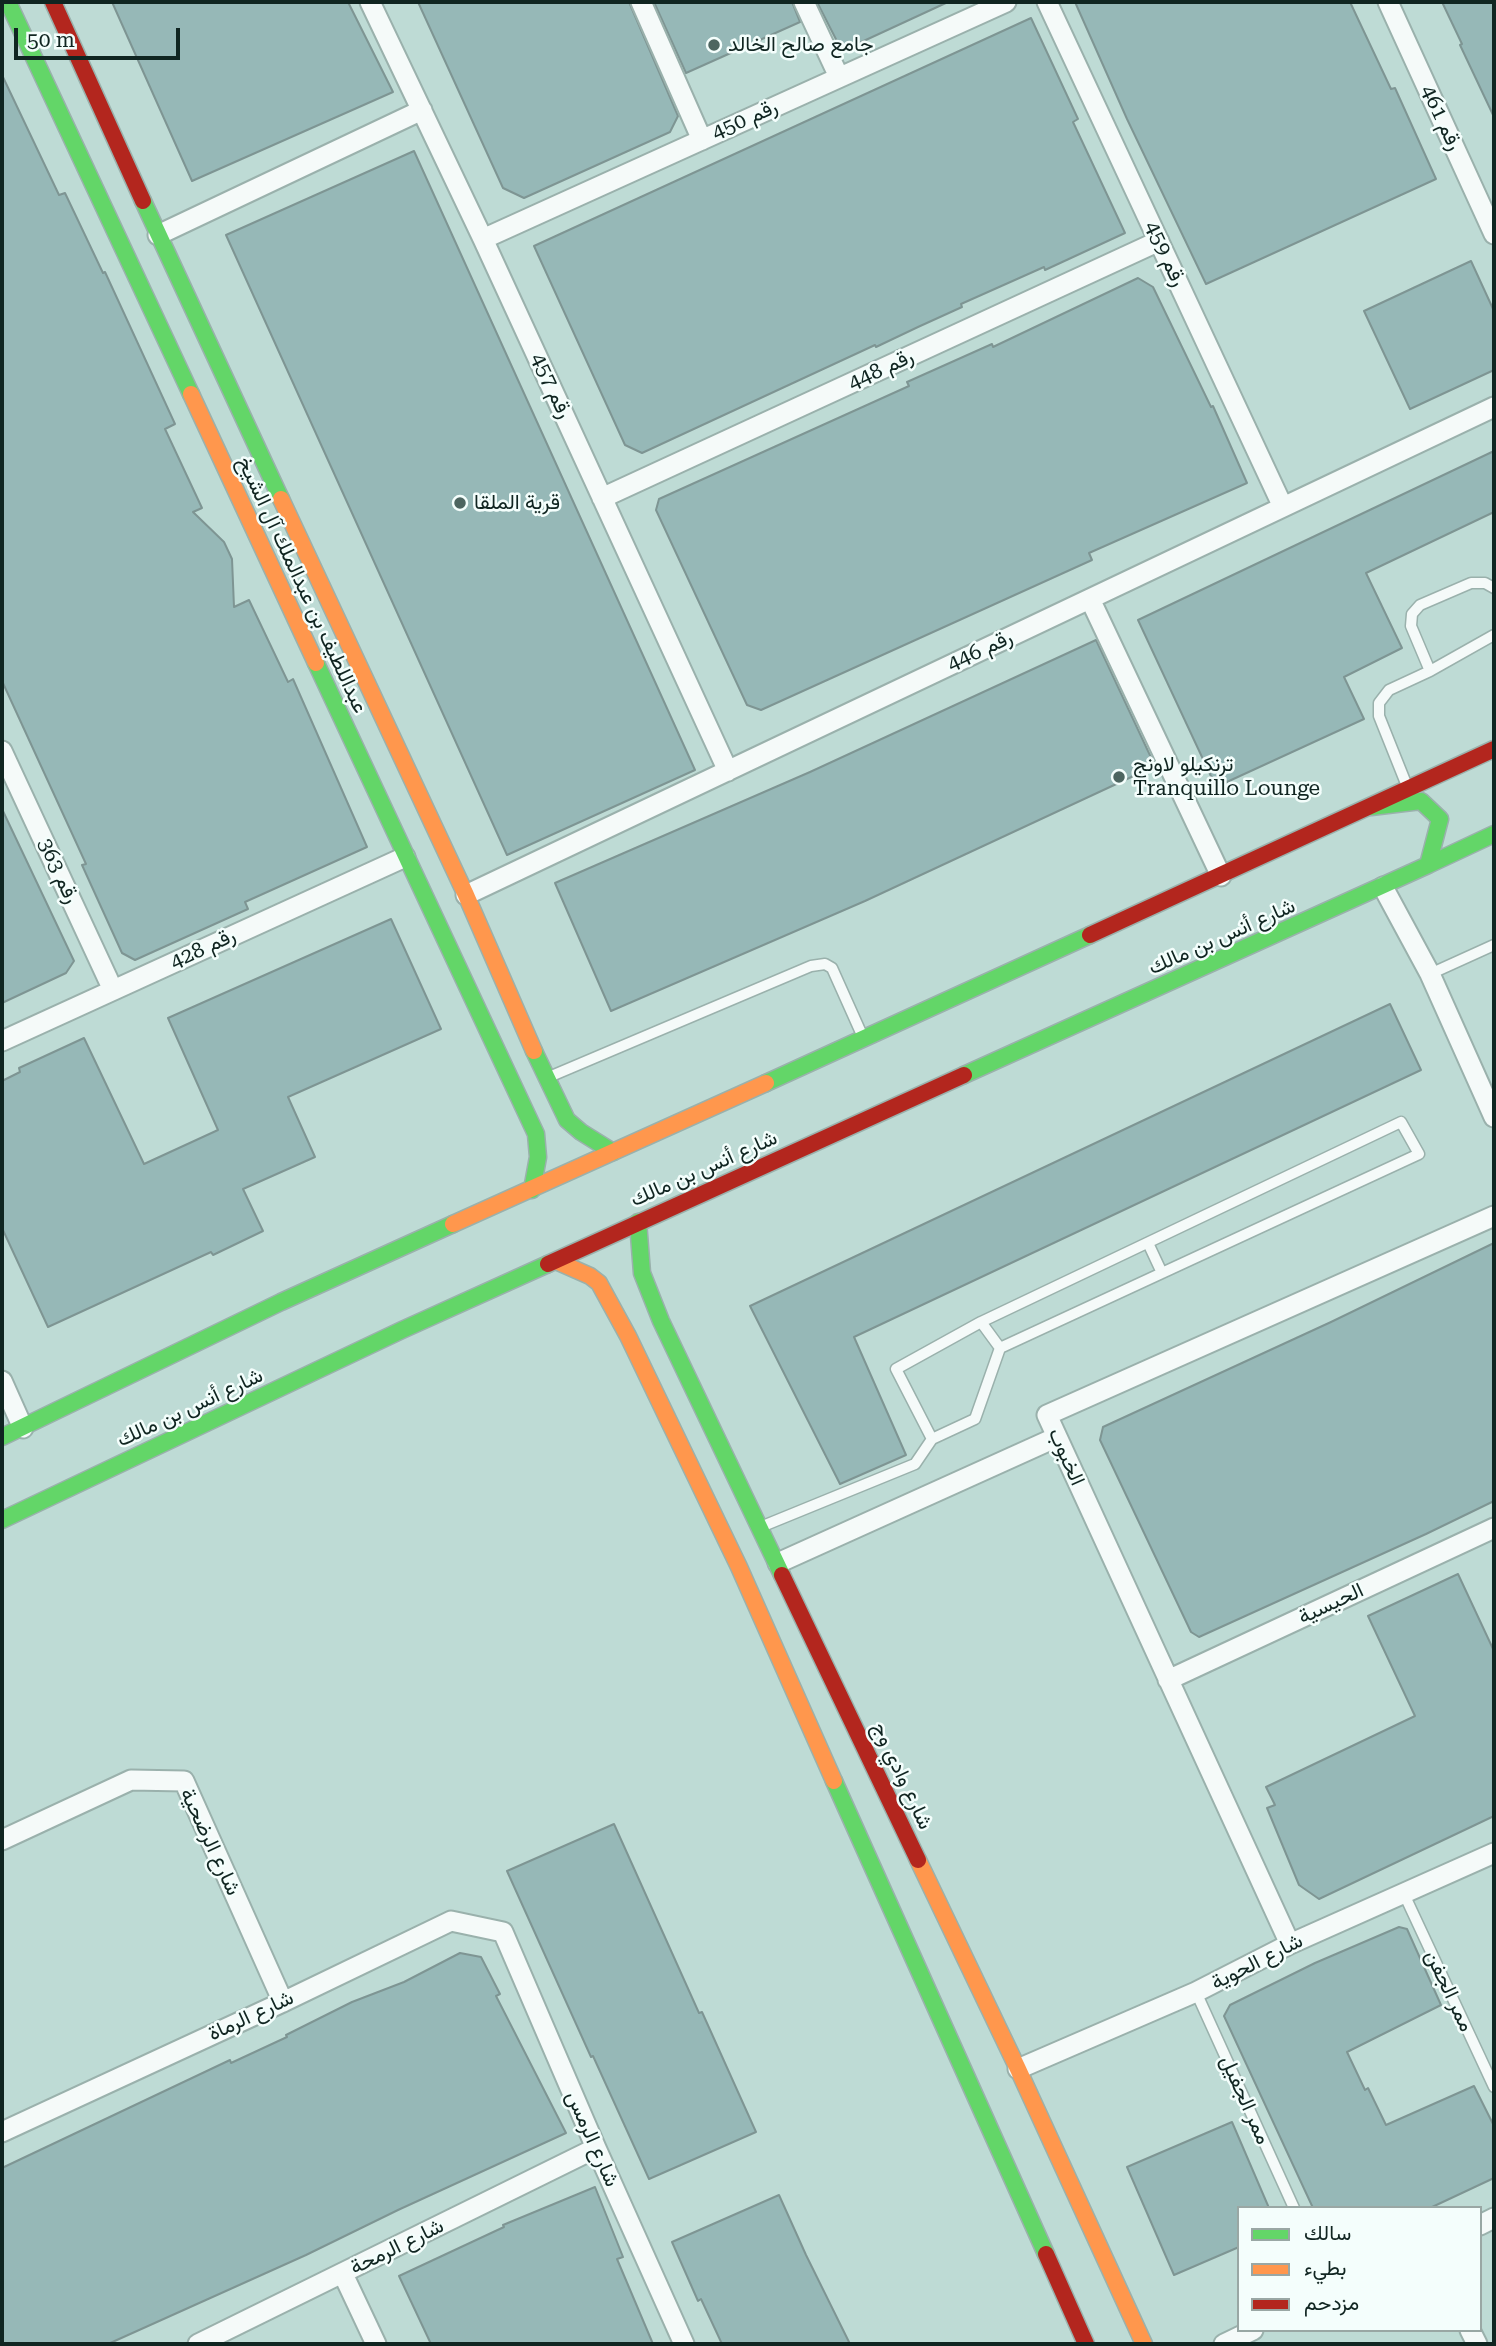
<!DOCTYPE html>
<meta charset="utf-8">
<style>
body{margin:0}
#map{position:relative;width:1496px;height:2346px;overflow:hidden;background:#bedbd5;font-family:"Roboto Serif",Vazirmatn,serif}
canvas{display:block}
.frame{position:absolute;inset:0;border:4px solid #102521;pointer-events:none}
.legend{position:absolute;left:1237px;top:2206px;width:245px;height:126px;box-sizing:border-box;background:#f4fefc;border:2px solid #99a7a4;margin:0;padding:9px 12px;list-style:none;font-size:21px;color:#102521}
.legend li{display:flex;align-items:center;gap:14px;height:35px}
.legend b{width:35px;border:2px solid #99a7a4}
.scale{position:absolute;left:14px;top:28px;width:166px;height:32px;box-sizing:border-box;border:4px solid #102521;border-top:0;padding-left:9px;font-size:21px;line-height:24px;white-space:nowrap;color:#102521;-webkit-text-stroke:5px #f4fefc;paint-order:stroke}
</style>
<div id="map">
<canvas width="1496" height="2346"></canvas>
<div class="frame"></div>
<ul class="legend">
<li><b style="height:9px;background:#63d668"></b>سالك</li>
<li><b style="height:9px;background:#ff974d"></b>بطيء</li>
<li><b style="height:9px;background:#b3261e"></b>مزدحم</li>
</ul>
<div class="scale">50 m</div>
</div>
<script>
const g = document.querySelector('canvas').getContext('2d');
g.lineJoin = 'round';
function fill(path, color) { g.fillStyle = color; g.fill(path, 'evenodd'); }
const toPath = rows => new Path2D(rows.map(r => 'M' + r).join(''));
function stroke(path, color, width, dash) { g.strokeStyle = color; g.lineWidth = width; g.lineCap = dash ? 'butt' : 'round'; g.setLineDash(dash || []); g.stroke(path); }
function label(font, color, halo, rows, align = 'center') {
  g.font = font + ' "Roboto Serif",Vazirmatn,serif'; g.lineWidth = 5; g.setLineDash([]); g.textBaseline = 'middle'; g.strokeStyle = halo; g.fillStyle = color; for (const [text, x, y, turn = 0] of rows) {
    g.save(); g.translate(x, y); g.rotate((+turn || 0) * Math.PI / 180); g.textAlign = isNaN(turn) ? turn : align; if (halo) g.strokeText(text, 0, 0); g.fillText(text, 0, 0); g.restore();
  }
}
const building = toPath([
 [112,2,348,2,393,92,192,181,112,2],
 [418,2,629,2,678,116,670,132,524,198,503,188,418,2],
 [654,2,792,2,800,22,686,73,654,2],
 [817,2,948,2,842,51,817,2],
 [1075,2,1350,2,1391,89,1395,88,1436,179,1206,284,1127,119,1075,2],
 [1442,2,1494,2,1494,117,1460,45,1462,44,1442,2],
 [1031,18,1078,119,1073,122,1125,233,1045,270,1044,267,961,304,962,307,918,327,876,347,875,345,642,453,625,445,534,246,1031,18],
 [2,75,59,195,65,193,103,273,105,272,175,424,165,429,202,508,193,512,224,542,232,559,234,607,249,600,288,682,293,679,367,847,245,902,248,909,135,960,122,953,82,865,86,864,2,681,2,75],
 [414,151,695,770,507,855,226,235,414,151],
 [1471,261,1494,311,1494,370,1410,409,1364,311,1471,261],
 [1138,278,1153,287,1211,407,1213,406,1247,483,1089,553,1092,560,761,710,747,705,656,510,659,499,909,386,907,382,992,344,993,347,1138,278],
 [1494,451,1494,512,1366,573,1402,648,1344,677,1364,719,1216,787,1138,620,1494,451],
 [1096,640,1155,766,865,901,611,1011,555,883,810,772,1096,640],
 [2,809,74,961,66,973,2,1003,2,809],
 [391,919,441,1029,288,1097,315,1157,243,1189,263,1231,213,1255,211,1252,48,1327,2,1228,2,1081,20,1072,19,1068,84,1038,144,1164,218,1130,168,1018,391,919],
 [1390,1004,1421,1070,854,1337,906,1455,840,1484,750,1306,1390,1004],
 [1494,1243,1494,1501,1426,1534,1199,1637,1191,1632,1100,1440,1103,1427,1331,1322,1494,1243],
 [1458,1574,1494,1651,1494,1816,1319,1899,1299,1885,1267,1808,1275,1805,1266,1787,1415,1716,1368,1616,1458,1574],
 [614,1824,699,2013,702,2012,756,2132,649,2179,593,2056,591,2057,507,1871,614,1824],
 [1399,1927,1407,1929,1441,2005,1347,2052,1365,2090,1368,2088,1386,2125,1474,2086,1494,2126,1494,2178,1430,2208,1313,2208,1224,2016,1230,2005,1315,1963,1399,1927],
 [460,1953,481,1957,500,1994,496,1996,566,2133,398,2210,306,2255,108,2344,2,2344,2,2168,230,2060,231,2063,287,2037,286,2035,352,2002,404,1982,460,1953],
 [1232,2122,1269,2208,1239,2208,1239,2247,1174,2275,1127,2167,1232,2122],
 [595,2187,623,2257,617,2259,653,2344,431,2344,399,2276,504,2227,503,2225,595,2187],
 [779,2195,806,2255,850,2344,722,2344,701,2299,698,2301,672,2242,779,2195]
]);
fill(building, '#96b8b7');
stroke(building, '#7e9593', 2);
const lane = toPath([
 [1430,671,1411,626,1412,614,1420,605,1471,583,1485,583,1494,588],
 [1407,786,1379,716,1379,703,1389,690,1430,671,1494,635],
 [1430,974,1494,945],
 [549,1077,811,966,825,964,832,968,862,1035],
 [1148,1243,1162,1273],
 [981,1322,1000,1348],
 [763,1526,915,1464,932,1439,975,1419,1000,1348,1419,1154,1401,1122,981,1322,896,1369,932,1439],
 [1404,1894,1494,2087],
 [1196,1992,1294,2208]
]);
const street = toPath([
 [370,2,483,239,728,771],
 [641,2,702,140],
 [804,2,839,77],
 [1047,2,1283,507],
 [1388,2,1494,234],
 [158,235,422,110],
 [483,239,1006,2],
 [602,498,1159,241],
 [1090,599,1221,876],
 [2,751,113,990],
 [1383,887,1430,974,1494,1117],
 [466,895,1494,407],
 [2,1041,405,857],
 [2,1381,23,1428],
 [778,1563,1057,1437],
 [1168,1680,1494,1528],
 [2,1840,131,1780,184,1781,283,2002],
 [1290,1944,1047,1415,1494,1216],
 [1018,2069,1196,1992,1290,1944,1494,1853],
 [2,2132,283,2002,451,1921,503,1932,596,2148,684,2344],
 [1480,2225,1494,2218],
 [343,2274,376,2344],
 [1470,2330,1477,2344],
 [198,2344,596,2148],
 [1224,2344,1253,2330]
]);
const fast = toPath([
 [8,2,191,394],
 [143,201,281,499],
 [316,663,536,1134,538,1157,532,1190],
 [1428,865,1494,834],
 [534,1051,567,1120,581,1132,613,1152],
 [964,1075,1428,865,1440,819,1421,801,1371,807],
 [766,1083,1090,935],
 [638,1222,642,1273,661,1321,782,1575],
 [2,1437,281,1302,453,1224],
 [2,1520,402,1330,548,1264],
 [834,1781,1046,2254]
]);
const slow = toPath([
 [191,394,316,663],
 [281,499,466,895,534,1051],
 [453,1224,766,1083],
 [556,1261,590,1276,599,1283,628,1336,739,1567,834,1781],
 [918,1860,1018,2069,1144,2344]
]);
const jam = toPath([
 [53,2,143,201],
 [1090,935,1494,749],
 [548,1264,964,1075],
 [782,1575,918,1860],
 [1046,2254,1086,2344]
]);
stroke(lane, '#9ab1ac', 13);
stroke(street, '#9ab1ac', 23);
stroke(fast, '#9ab1ac', 19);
stroke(slow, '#9ab1ac', 19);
stroke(jam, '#9ab1ac', 19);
stroke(lane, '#f5faf9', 10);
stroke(street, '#f5faf9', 19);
stroke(fast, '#63d668', 16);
stroke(slow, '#ff974d', 16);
stroke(jam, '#b3261e', 16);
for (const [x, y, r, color] of [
 [714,45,7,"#4d6560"],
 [460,503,7,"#4d6560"],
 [1119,777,7,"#4d6560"]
]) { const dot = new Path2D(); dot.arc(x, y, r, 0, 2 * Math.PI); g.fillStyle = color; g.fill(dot); stroke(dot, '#f4fefc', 2.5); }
label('21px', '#102521', '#f4fefc', [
 ["جامع صالح الخالد",728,45],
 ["قرية الملقا",474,503],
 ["ترنكيلو لاونج",1133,765],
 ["Tranquillo Lounge",1133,789]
], 'left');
label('21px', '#102521', '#f4fefc', [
 ["رقم 461",1441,118,65],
 ["رقم 450",745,120,-24],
 ["رقم 459",1165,254,65],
 ["رقم 448",881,370,-25],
 ["رقم 457",551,386,65],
 ["عبداللطيف بن عبدالملك آل الشيخ",302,585,65],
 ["رقم 446",980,651,-25],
 ["رقم 363",58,871,65],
 ["شارع أنس بن مالك",1222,937,-24],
 ["رقم 428",203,949,-25],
 ["شارع أنس بن مالك",704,1169,-24],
 ["شارع أنس بن مالك",190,1408,-25],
 ["الخبوب",1066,1457,66],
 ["الحيسية",1331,1604,-25],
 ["شارع وادي وج",902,1776,65],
 ["شارع الرضحية",210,1842,65],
 ["شارع الحوية",1257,1962,-27],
 ["ممر الجفن",1449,1991,65],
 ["شارع الرماة",251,2016,-25],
 ["ممر الجفيل",1245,2100,66],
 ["شارع الرمس",592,2139,66],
 ["شارع الرمحة",397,2247,-26]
]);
</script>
